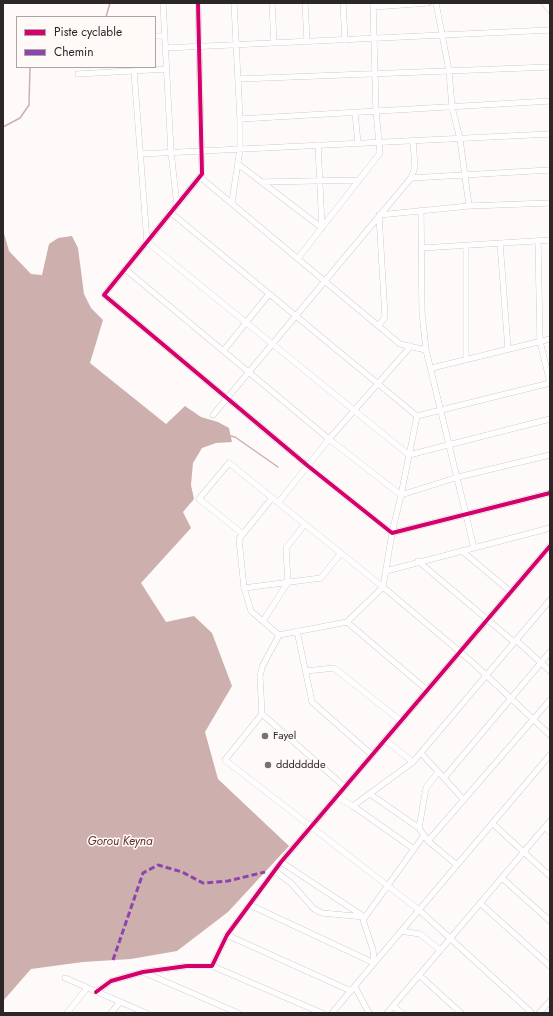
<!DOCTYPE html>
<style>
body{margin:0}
#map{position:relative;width:553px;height:1016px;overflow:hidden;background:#fefaf9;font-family:Jost,sans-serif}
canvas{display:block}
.frame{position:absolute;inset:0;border:4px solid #2c2726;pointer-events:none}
.legend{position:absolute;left:16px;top:16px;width:140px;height:52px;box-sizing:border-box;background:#fff9f8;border:1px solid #aba5a4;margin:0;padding:5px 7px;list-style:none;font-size:12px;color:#2c2726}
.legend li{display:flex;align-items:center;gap:8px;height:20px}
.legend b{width:20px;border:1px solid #aba5a4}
</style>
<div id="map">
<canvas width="553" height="1016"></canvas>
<div class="frame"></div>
<ul class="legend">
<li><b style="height:5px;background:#d6006c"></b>Piste cyclable</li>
<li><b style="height:5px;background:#8e44ad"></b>Chemin</li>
</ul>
</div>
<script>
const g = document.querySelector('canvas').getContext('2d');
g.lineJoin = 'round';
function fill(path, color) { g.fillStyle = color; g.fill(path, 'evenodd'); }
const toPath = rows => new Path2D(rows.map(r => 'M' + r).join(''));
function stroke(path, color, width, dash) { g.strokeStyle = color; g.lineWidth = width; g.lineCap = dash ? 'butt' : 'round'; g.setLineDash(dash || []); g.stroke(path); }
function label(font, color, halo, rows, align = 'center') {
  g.font = font + ' Jost,sans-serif'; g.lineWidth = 3; g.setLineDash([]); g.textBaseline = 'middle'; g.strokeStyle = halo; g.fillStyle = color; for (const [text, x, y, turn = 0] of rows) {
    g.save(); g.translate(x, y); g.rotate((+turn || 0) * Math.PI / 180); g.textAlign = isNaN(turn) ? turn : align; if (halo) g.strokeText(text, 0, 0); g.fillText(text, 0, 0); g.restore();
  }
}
fill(toPath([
 [3,230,9,251,31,274,42,275,49,244,58,238,72,236,78,248,84,294,91,308,103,320,90,363,166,424,185,406,201,417,218,422,229,428,232,442,216,443,202,448,193,463,191,485,194,499,183,512,191,528,141,583,166,622,194,616,212,633,232,686,205,732,218,779,289,846,228,912,177,951,131,959,83,962,31,969,3,1001]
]), '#cdb0ae');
stroke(toPath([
 [106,17,110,3],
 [3,127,20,118,29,105,30,67],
 [230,436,235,437,278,467]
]), '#cdb0ae', 1.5);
const street = toPath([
 [163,3,171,152,177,205],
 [198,3,202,174,104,295,308,466,392,533,550,493],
 [272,3,274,43],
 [305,3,307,41],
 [343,3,345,40],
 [436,3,449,71,452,107,460,139,469,206],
 [544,3,550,10],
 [373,7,428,3],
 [155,36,165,36],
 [165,48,550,30],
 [134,71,147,242,409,455,550,419],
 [78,74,166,69],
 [238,79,550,67],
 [355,113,358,143],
 [240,119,550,101],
 [318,145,322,228],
 [140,154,550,134],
 [238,164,322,228],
 [200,177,400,344,426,350],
 [411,178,415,167,413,141],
 [262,182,359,180],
 [232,202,240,149,240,119,234,3],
 [421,210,422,313,426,350,474,548],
 [170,212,417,416],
 [538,241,540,341,550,383],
 [500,243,508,349],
 [422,248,550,240],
 [299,257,380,153,376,111,373,3],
 [125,269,329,439,401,495,458,477,550,455],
 [379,325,385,317,379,215,469,206,550,203],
 [224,350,269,294],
 [466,360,466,245],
 [432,368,550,339],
 [213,415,411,178,550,170],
 [417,416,550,383],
 [272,498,239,539,244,588,321,578,340,554],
 [278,503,329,439,411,346],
 [243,534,199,499,229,463,383,587,472,662,550,735],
 [462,551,511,592],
 [418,561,514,642],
 [386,571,550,528],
 [244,588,251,611,279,635],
 [263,621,288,582,286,548,305,524],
 [347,622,427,690],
 [297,631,312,702,372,755],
 [279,635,262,667,260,677,262,714,225,760,419,910,532,1013],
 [279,635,347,622,383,587,392,533,401,495,417,416],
 [516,640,550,671],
 [306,671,334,668,401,721],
 [262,714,345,787],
 [385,740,413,762],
 [421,753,464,800],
 [444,778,550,652],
 [370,794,419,828,428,841,457,865],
 [337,797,353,806,414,849],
 [353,806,413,762,550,600],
 [492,823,550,876],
 [545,827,550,832],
 [419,828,426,788,438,772],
 [428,841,550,700],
 [281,862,363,916],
 [275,871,291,883,314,909,322,913,365,917],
 [502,878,550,921],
 [480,903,550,966],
 [250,905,374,963],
 [401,931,420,934,440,950],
 [227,935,351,991],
 [374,963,373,950,363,920,424,835],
 [212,966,322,1013],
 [143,972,238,1013],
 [419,975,461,1013],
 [65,978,146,1013],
 [355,987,369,1013],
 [96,992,111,981,143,972,187,966,212,966,227,935,281,862,550,546],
 [393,1006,402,1013],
 [67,1013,87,988],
 [111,1013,120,1002],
 [332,1013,550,755],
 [387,1013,550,821],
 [539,1013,550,1001]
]);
stroke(street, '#b9b4b4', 6);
stroke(street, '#fffefe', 5.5);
stroke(toPath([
 [113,960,143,873,158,865,182,872,203,883,228,881,265,872]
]), '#8e44ad', 3, [6, 3]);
stroke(toPath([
 [198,3,202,174,104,295,308,466,392,533,550,493],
 [96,992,111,981,143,972,187,966,212,966,227,935,281,862,550,546]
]), '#d6006c', 4);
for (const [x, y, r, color] of [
 [265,736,4,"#767170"],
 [268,765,4,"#767170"]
]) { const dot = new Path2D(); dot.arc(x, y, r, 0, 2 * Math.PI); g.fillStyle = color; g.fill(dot); stroke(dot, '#fff9f8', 1.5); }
label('11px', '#2c2726', '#fff9f8', [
 ["Fayel",273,736],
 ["ddddddde",276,765]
], 'left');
label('italic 12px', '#632d2c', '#fff9f8', [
 ["Gorou Keyna",120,842]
]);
</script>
